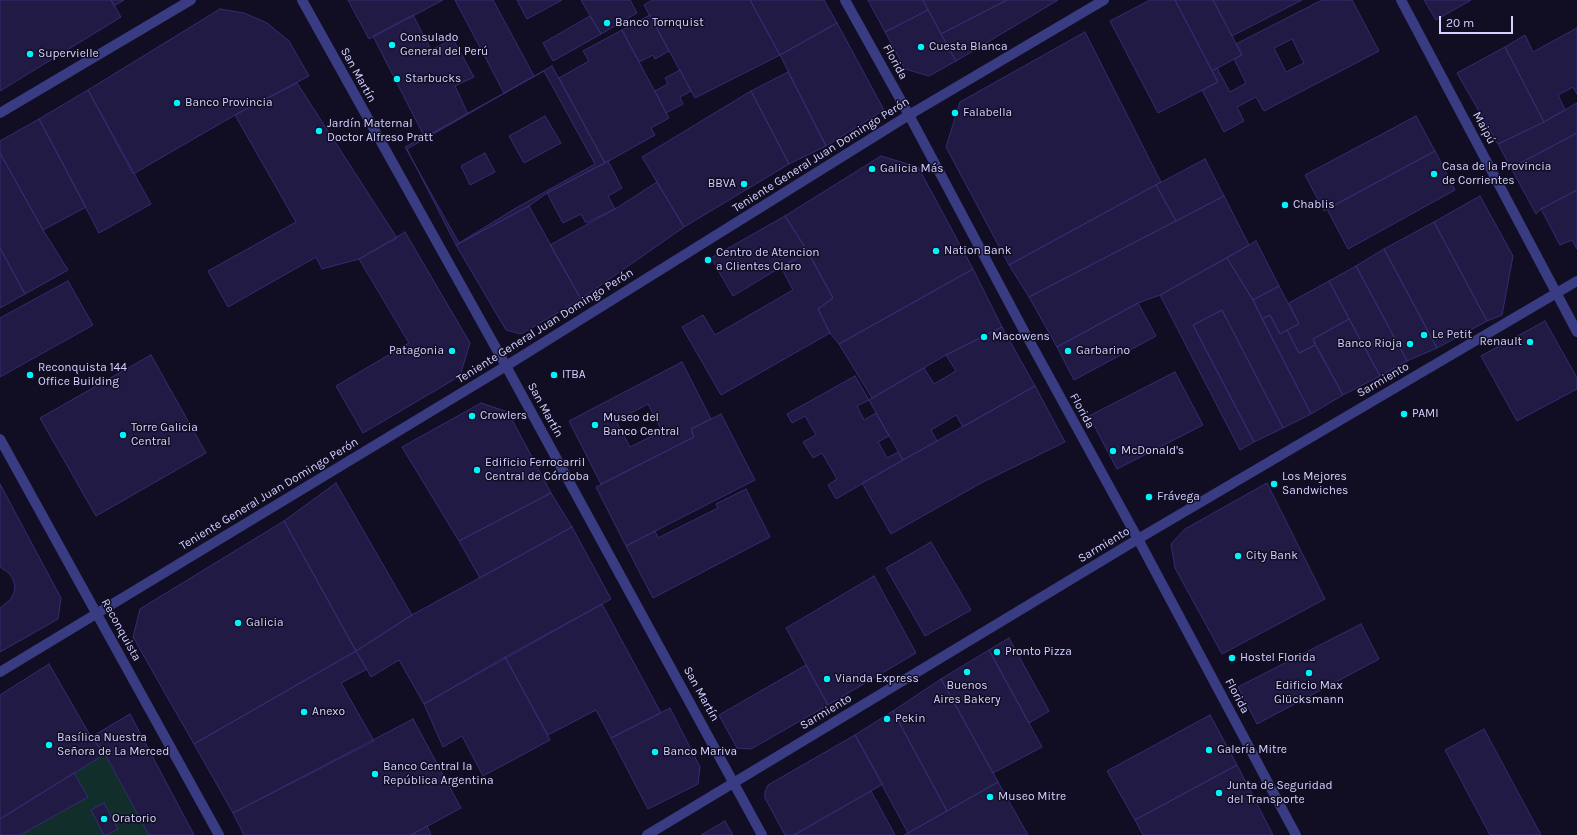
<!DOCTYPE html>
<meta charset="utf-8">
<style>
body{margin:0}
#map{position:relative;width:1577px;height:835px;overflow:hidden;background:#110e24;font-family:Karla,sans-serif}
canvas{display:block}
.scale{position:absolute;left:1439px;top:16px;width:74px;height:18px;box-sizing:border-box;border:2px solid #d4d2ff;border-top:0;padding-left:5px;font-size:12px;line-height:14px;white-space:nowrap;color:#d4d2ff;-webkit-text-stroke:3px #110e24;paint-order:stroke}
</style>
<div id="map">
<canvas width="1577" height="835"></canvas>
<div class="scale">20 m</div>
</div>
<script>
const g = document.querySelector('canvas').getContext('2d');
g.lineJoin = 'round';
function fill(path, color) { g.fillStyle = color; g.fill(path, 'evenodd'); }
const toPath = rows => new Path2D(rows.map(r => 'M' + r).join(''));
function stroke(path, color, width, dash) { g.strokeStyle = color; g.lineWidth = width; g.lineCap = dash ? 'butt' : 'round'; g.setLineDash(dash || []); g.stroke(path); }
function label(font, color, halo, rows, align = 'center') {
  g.font = font + ' Karla,sans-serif'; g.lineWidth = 3; g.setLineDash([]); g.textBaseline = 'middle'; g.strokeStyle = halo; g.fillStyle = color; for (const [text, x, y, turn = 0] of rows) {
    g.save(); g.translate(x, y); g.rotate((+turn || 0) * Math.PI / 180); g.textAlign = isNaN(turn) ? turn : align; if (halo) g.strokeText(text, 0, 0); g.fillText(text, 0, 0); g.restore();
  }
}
fill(toPath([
 [105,754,149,835,20,835,88,797,74,773]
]), '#112e2b');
const building = toPath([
 [0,0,111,0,121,17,0,91,0,0],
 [111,0,124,0,114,6,111,0],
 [348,0,443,0,369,39,348,0],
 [455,0,493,0,534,76,504,93,455,0],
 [517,0,562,0,527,19,517,0],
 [581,0,630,0,637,13,601,34,581,0],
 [652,0,750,0,780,55,695,98,644,5,652,0],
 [750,0,824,0,837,23,780,55,750,0],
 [868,0,923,0,928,10,885,32,868,0],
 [923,0,1007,0,941,34,923,0],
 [1007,0,1058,0,956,61,941,34,1007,0],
 [1150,0,1175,0,1218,82,1158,113,1110,21,1150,0],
 [1175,0,1213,0,1242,55,1212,71,1175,0],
 [1213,0,1302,0,1232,36,1213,0],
 [1322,0,1352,0,1379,51,1264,111,1256,97,1237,107,1244,121,1224,132,1202,90,1218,82,1212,71,1217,68,1230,92,1246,83,1234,59,1242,55,1236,44,1322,0],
 [1292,39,1304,63,1286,72,1274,48,1292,39],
 [1424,0,1471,0,1436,20,1424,0],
 [220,9,244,13,267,23,289,41,309,76,235,115,133,174,88,90,220,9],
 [928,10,956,61,929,76,905,69,885,32,928,10],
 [413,15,431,50,453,39,474,77,455,86,468,114,425,138,373,36,413,15],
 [650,15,669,51,655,59,653,55,639,62,622,30,650,15],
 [590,16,601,34,553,61,543,43,590,16],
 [837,23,884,110,826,146,780,55,837,23],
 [1577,28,1577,94,1573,87,1558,95,1565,110,1544,122,1505,47,1525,35,1533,52,1577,28],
 [622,30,669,118,651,128,655,135,605,163,559,78,589,61,583,51,622,30],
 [1085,32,1161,182,1009,265,946,147,960,102,1085,32],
 [1505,47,1544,122,1498,144,1457,73,1505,47],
 [552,66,605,163,547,193,529,206,456,245,407,149,552,66],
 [680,70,691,91,680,97,683,104,666,113,655,91,668,84,665,78,680,70],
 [544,71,595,164,516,208,459,243,405,147,443,127,544,71],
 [545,116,561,143,524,163,509,136,545,116],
 [485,153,495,172,470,185,461,166,485,153],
 [788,72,826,146,789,164,751,91,788,72],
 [297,83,397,238,359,259,322,269,316,257,228,307,208,271,296,222,235,115,297,83],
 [88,90,151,204,99,233,39,119,88,90],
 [751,91,789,164,684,227,642,157,751,91],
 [1577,103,1577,133,1511,168,1498,144,1544,122,1577,103],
 [1416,116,1435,151,1324,211,1305,175,1416,116],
 [39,119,86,207,43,230,0,153,0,141,39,119],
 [1577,133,1577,190,1541,209,1536,214,1511,168,1577,133],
 [1435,151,1455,190,1348,249,1327,209,1435,151],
 [0,153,43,230,68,270,25,294,0,248,0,153],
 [881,156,918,167,973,269,839,344,830,333,818,309,833,298,808,252,785,216,881,156],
 [1205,159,1224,196,1176,221,1156,185,1205,159],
 [608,161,622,188,608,196,615,209,586,223,581,214,563,223,547,193,608,161],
 [657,182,684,227,581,299,550,245,615,209,657,182],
 [1156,185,1176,221,1029,297,1009,265,1156,185],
 [1577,190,1577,249,1572,240,1560,245,1541,209,1577,190],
 [1224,196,1249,245,1160,295,1138,303,1057,347,1029,297,1224,196],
 [1480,196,1513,256,1502,315,1487,321,1434,222,1480,196],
 [529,206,581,299,521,334,506,330,456,245,529,206],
 [785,216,808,252,781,267,733,296,711,258,785,216],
 [1434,222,1487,321,1437,348,1384,249,1434,222],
 [405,232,470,343,460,376,363,433,336,386,409,343,359,259,405,232],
 [1256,241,1279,286,1253,300,1227,258,1256,241],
 [0,248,25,294,0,308,0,248],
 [1384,249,1437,348,1407,361,1356,266,1384,249],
 [808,252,833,298,818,309,830,333,721,395,682,327,703,315,715,335,793,290,781,267,808,252],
 [1227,258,1253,300,1311,414,1283,428,1222,310,1193,325,1254,442,1240,450,1160,295,1227,258],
 [1356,266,1407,361,1380,376,1329,281,1356,266],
 [973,269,1002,327,946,355,872,398,839,344,973,269],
 [68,281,93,325,0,377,0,318,68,281],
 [1329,281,1349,319,1313,339,1315,345,1299,353,1287,330,1299,324,1289,303,1329,281],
 [1279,286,1299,324,1280,334,1270,315,1262,319,1253,300,1279,286],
 [1138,303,1156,336,1074,380,1057,347,1138,303],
 [1222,310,1283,428,1254,442,1193,325,1222,310],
 [1270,315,1280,334,1287,330,1299,353,1315,345,1343,395,1311,414,1262,319,1270,315],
 [1349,319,1380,376,1343,395,1313,339,1349,319],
 [1545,321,1577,378,1577,389,1517,421,1481,356,1545,321],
 [1002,327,1035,386,963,427,956,415,931,430,937,441,903,460,869,400,924,368,934,384,956,371,946,355,1002,327],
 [151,355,206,453,96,516,40,418,151,355],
 [682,362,711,419,691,429,694,437,601,484,569,421,682,362],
 [648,404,662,431,630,447,616,421,648,404],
 [1175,372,1203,425,1117,469,1089,416,1175,372],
 [855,376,869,400,857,406,864,420,876,413,889,436,878,442,887,458,898,452,903,460,836,499,828,485,837,479,822,453,813,458,803,442,816,435,805,416,792,423,787,414,855,376],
 [1035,386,1065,442,981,483,891,534,862,483,1035,386],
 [481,403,508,412,551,493,459,541,402,447,481,403],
 [721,414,755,480,626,546,596,487,694,437,691,429,721,414],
 [336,483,412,615,356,651,284,521,336,483],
 [1267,483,1325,599,1222,654,1175,568,1171,544,1185,529,1267,483],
 [0,484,61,598,58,619,0,652,0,608,11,599,14,593,15,586,13,579,9,573,0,567,0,484],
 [746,489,770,537,653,598,626,546,655,531,658,538,718,508,716,504,746,489],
 [551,493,572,527,480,578,459,541,551,493],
 [284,521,356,651,194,744,133,637,140,609,284,521],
 [572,527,611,599,424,704,399,660,371,677,356,651,412,615,572,527],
 [931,542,971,610,925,636,886,568,931,542],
 [874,576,916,653,828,705,786,628,874,576],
 [602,604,661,713,611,738,596,710,548,735,505,657,602,604],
 [1361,624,1379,659,1257,724,1238,687,1361,624],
 [1009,638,1049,711,1029,723,989,650,1009,638],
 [989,650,1042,747,993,773,941,679,989,650],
 [356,651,367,669,341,683,374,741,233,813,194,744,356,651],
 [505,657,550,740,483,776,462,736,443,747,424,704,505,657],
 [49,664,91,737,105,754,0,819,0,695,49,664],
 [806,665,828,705,751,749,737,748,719,715,806,665],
 [941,679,998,782,947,811,893,711,941,679],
 [670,708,700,767,698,784,648,809,611,738,670,708],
 [893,711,947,811,908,833,855,735,893,711],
 [130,714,194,835,149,835,105,754,91,737,130,714],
 [1210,715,1237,765,1135,820,1107,771,1210,715],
 [413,719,461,808,411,835,244,835,233,813,413,719],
 [1484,729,1541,835,1490,835,1445,750,1484,729],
 [855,735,883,784,794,835,785,835,765,798,765,792,768,785,855,735],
 [1237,765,1273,835,1143,835,1135,820,1237,765],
 [74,773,88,797,20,835,0,835,0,819,74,773],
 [998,782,1028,835,904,835,908,833,998,782],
 [871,791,895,835,794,835,871,791],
 [104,803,118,829,106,835,104,835,91,810,104,803],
 [725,821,733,835,701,835,725,821],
 [427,826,431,835,411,835,427,826]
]);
fill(building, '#201a45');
stroke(building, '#352d71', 1);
stroke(toPath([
 [845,0,909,115,1024,331,1138,539,1296,835]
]), '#3a3c83', 10);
stroke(toPath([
 [302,0,506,366,762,835],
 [1401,0,1577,332],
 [0,113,191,0],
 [0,439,219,835],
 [0,672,506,366,909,115,1104,0],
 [647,835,1138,539,1577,281]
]), '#3a3c83', 10);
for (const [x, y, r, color] of [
 [607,23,4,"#01f4fb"],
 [392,45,4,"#01f4fb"],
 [921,47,4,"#01f4fb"],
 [30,54,4,"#01f4fb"],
 [397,79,4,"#01f4fb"],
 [177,103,4,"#01f4fb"],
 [955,113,4,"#01f4fb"],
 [319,131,4,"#01f4fb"],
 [872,169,4,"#01f4fb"],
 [1434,174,4,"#01f4fb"],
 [744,184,4,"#01f4fb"],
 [1285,205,4,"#01f4fb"],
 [936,251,4,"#01f4fb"],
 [708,260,4,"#01f4fb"],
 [1424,335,4,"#01f4fb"],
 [984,337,4,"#01f4fb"],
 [1530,342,4,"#01f4fb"],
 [1410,344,4,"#01f4fb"],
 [452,351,4,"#01f4fb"],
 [1068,351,4,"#01f4fb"],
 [30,375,4,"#01f4fb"],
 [554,375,4,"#01f4fb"],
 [1404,414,4,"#01f4fb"],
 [472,416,4,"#01f4fb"],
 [595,425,4,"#01f4fb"],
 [123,435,4,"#01f4fb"],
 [1113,451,4,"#01f4fb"],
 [477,470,4,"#01f4fb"],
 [1274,484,4,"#01f4fb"],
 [1149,497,4,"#01f4fb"],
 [1238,556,4,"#01f4fb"],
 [238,623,4,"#01f4fb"],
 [997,652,4,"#01f4fb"],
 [1232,658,4,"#01f4fb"],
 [967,672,4,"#01f4fb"],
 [1309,673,4,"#01f4fb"],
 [827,679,4,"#01f4fb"],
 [304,712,4,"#01f4fb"],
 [887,719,4,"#01f4fb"],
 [49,745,4,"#01f4fb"],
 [1209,750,4,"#01f4fb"],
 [655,752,4,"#01f4fb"],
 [375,774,4,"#01f4fb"],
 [1219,793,4,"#01f4fb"],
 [990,797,4,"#01f4fb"],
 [104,819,4,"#01f4fb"]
]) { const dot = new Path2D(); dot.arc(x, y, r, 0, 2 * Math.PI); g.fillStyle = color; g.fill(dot); stroke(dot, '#110e24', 1.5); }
label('12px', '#d4d2ff', '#110e24', [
 ["Banco Tornquist",615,23],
 ["Consulado",400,38],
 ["General del Perú",400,52],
 ["Cuesta Blanca",929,47],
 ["Supervielle",38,54],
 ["Starbucks",405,79],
 ["Banco Provincia",185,103],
 ["Falabella",963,113],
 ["Jardín Maternal",327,124],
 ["Doctor Alfreso Pratt",327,138],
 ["Casa de la Provincia",1442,167],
 ["de Corrientes",1442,181],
 ["Galicia Más",880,169],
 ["BBVA",736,184,"right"],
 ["Chablis",1293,205],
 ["Nation Bank",944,251],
 ["Centro de Atencion",716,253],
 ["a Clientes Claro",716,267],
 ["Le Petit",1432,335],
 ["Macowens",992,337],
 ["Renault",1522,342,"right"],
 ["Banco Rioja",1402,344,"right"],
 ["Patagonia",444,351,"right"],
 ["Garbarino",1076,351],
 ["Reconquista 144",38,368],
 ["Office Building",38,382],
 ["ITBA",562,375],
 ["PAMI",1412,414],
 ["Crowlers",480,416],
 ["Museo del",603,418],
 ["Banco Central",603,432],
 ["Torre Galicia",131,428],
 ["Central",131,442],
 ["McDonald's",1121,451],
 ["Edificio Ferrocarril",485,463],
 ["Central de Córdoba",485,477],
 ["Los Mejores",1282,477],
 ["Sandwiches",1282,491],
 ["Frávega",1157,497],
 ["City Bank",1246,556],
 ["Galicia",246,623],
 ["Pronto Pizza",1005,652],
 ["Hostel Florida",1240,658],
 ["Vianda Express",835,679],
 ["Buenos",967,686,"center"],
 ["Aires Bakery",967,700,"center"],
 ["Edificio Max",1309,686,"center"],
 ["Glücksmann",1309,700,"center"],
 ["Anexo",312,712],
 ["Pekin",895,719],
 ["Basílica Nuestra",57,738],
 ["Señora de La Merced",57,752],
 ["Galería Mitre",1217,750],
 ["Banco Mariva",663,752],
 ["Banco Central la",383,767],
 ["República Argentina",383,781],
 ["Junta de Seguridad",1227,786],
 ["del Transporte",1227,800],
 ["Museo Mitre",998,797],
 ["Oratorio",112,819]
], 'left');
label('12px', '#d4d2ff', '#110e24', [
 ["Florida",895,62,61],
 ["San Martín",358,75,61],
 ["Maipú",1484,128,62],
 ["Teniente General Juan Domingo Perón",821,155,-32],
 ["Teniente General Juan Domingo Perón",545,326,-32],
 ["Sarmiento",1383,380,-30],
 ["San Martín",545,410,61],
 ["Florida",1082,411,61],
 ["Teniente General Juan Domingo Perón",269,494,-31],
 ["Sarmiento",1104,545,-31],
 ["Reconquista",121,630,61],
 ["San Martín",701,694,61],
 ["Florida",1237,696,62],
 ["Sarmiento",826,712,-31]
]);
</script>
